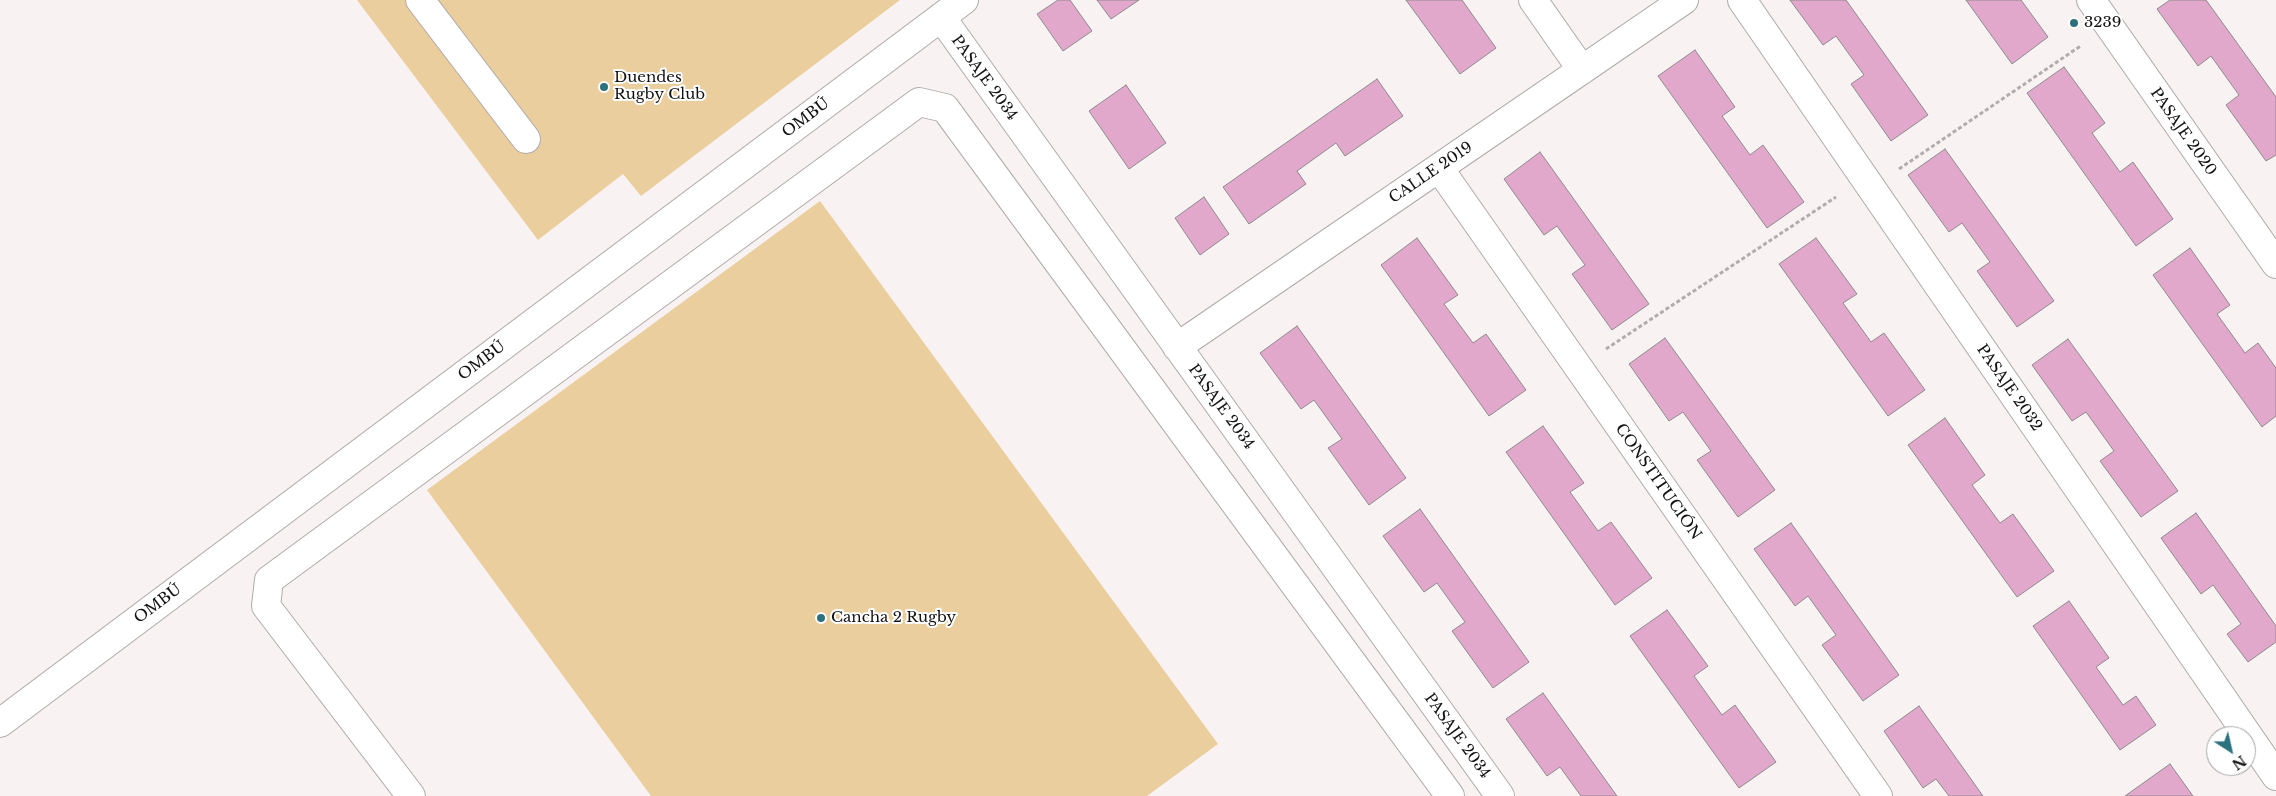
<!DOCTYPE html>
<meta charset="utf-8">
<style>
body{margin:0}
#map{position:relative;width:2276px;height:796px;overflow:hidden;background:#f9f2f2;font-family:"Libre Baskerville",serif}
canvas{display:block}
.north{position:absolute;left:2206px;top:726px;width:50px;height:50px;box-sizing:border-box;background:#fff;border:1px solid #a1a0a0;border-radius:50%;rotate:145deg;font-size:14px;font-weight:700;line-height:20px;text-align:center;color:#131111}
.north::after{content:'';display:block;margin:auto;width:18px;height:22px;background:#2b727e;clip-path:polygon(50% 0,100% 100%,50% 72%,0 100%)}
</style>
<div id="map">
<canvas width="2276" height="796"></canvas>
<div class="north">N</div>
</div>
<script>
const g = document.querySelector('canvas').getContext('2d');
g.lineJoin = 'round';
function fill(path, color) { g.fillStyle = color; g.fill(path, 'evenodd'); }
const toPath = rows => new Path2D(rows.map(r => 'M' + r).join(''));
function stroke(path, color, width, dash) { g.strokeStyle = color; g.lineWidth = width; g.lineCap = dash ? 'butt' : 'round'; g.setLineDash(dash || []); g.stroke(path); }
function label(font, color, halo, rows, align = 'center') {
  g.font = font + ' "Libre Baskerville",serif'; g.lineWidth = 4; g.setLineDash([]); g.textBaseline = 'middle'; g.strokeStyle = halo; g.fillStyle = color; for (const [text, x, y, turn = 0] of rows) {
    g.save(); g.translate(x, y); g.rotate((+turn || 0) * Math.PI / 180); g.textAlign = isNaN(turn) ? turn : align; if (halo) g.strokeText(text, 0, 0); g.fillText(text, 0, 0); g.restore();
  }
}
fill(toPath([
 [357,0,900,0,641,196,623,174,538,240],
 [820,201,1218,744,1147,796,651,796,427,490]
]), '#ebce9e');
const building = toPath([
 [1058,0,1070,0,1092,31,1063,51,1037,14,1058,0],
 [1097,0,1139,0,1111,19,1097,0],
 [1406,0,1462,0,1496,48,1460,74,1406,0],
 [1790,0,1846,0,1928,115,1891,141,1851,84,1864,75,1836,36,1823,45,1790,0],
 [1966,0,2021,0,2048,37,2012,64,1966,0],
 [2170,0,2206,0,2276,97,2276,155,2266,161,2226,105,2239,95,2211,56,2198,66,2157,9,2170,0],
 [1695,50,1735,107,1722,116,1750,155,1763,145,1804,202,1767,228,1658,76,1695,50],
 [2064,67,2105,123,2092,133,2120,172,2133,162,2173,219,2136,246,2027,93,2064,67],
 [1377,79,1403,116,1345,156,1336,143,1297,171,1306,184,1249,224,1223,187,1377,79],
 [1126,85,1166,143,1129,169,1089,111,1126,85],
 [1945,149,2054,301,2017,327,1977,271,1990,262,1962,223,1949,232,1908,175,1945,149],
 [1540,152,1649,304,1612,330,1572,274,1585,265,1557,226,1544,235,1504,179,1540,152],
 [1204,197,1229,234,1200,255,1175,218,1204,197],
 [1417,238,1458,295,1444,304,1473,343,1486,334,1526,390,1489,416,1381,265,1417,238],
 [1816,238,1857,294,1843,303,1871,342,1884,333,1925,390,1888,416,1779,264,1816,238],
 [2190,248,2230,305,2217,314,2245,353,2258,343,2276,368,2276,416,2262,427,2153,275,2190,248],
 [1297,326,1406,478,1369,505,1328,448,1342,439,1314,400,1301,409,1260,353,1297,326],
 [1665,338,1775,490,1738,517,1697,460,1711,451,1683,412,1669,421,1629,364,1665,338],
 [2068,339,2178,491,2141,517,2100,461,2114,451,2086,412,2072,421,2032,365,2068,339],
 [1945,418,1985,475,1972,485,2000,523,2013,514,2054,571,2017,597,1908,445,1945,418],
 [1543,426,1584,483,1570,492,1598,531,1611,522,1652,578,1615,605,1506,452,1543,426],
 [1420,509,1529,662,1493,688,1452,631,1465,622,1437,583,1424,592,1383,536,1420,509],
 [2196,513,2276,626,2276,642,2248,662,2227,634,2241,624,2213,585,2201,594,2161,538,2196,513],
 [1791,523,1899,675,1863,701,1822,645,1836,635,1808,596,1795,606,1754,549,1791,523],
 [2069,601,2109,658,2096,667,2123,705,2136,696,2156,725,2120,750,2033,626,2069,601],
 [1667,610,1708,666,1694,676,1722,715,1735,705,1776,762,1739,788,1630,636,1667,610],
 [1543,693,1617,796,1581,796,1560,767,1547,776,1506,719,1543,693],
 [1919,706,1983,796,1949,796,1936,779,1923,788,1884,731,1919,706],
 [2170,764,2193,796,2125,796,2170,764]
]);
fill(building, '#e1a8cb');
stroke(building, '#8e8a8c', 1);
const minor = toPath([
 [420,0,526,139],
 [1533,0,1582,70],
 [1742,0,2276,776],
 [2091,0,2276,264],
 [941,17,1500,796],
 [1439,168,1878,796],
 [1177,347,1684,0],
 [0,723,964,0],
 [411,796,266,606,269,580,919,102,945,108,1450,796]
]);
stroke(minor, '#b0aaaa', 30);
stroke(toPath([
 [1899,169,2082,45],
 [1606,349,1836,197]
]), '#b2adad', 3, [4, 2.5]);
stroke(minor, '#fff', 28);
for (const [x, y, r, color] of [
 [2074,23,5,"#2b727e"],
 [604,87,5,"#2b727e"],
 [821,618,5,"#2b727e"]
]) { const dot = new Path2D(); dot.arc(x, y, r, 0, 2 * Math.PI); g.fillStyle = color; g.fill(dot); stroke(dot, '#fff', 2); }
label('15px', '#131111', '#fff', [
 ["3239",2084,23],
 ["Duendes",614,78],
 ["Rugby Club",614,95],
 ["Cancha 2 Rugby",831,618]
], 'left');
label('15px', '#131111', '#fff', [
 ["PASAJE 2034",984,78,54],
 ["OMBÚ",806,118,-37],
 ["PASAJE 2020",2183,132,55],
 ["CALLE 2019",1431,173,-34],
 ["OMBÚ",482,361,-37],
 ["PASAJE 2032",2009,388,55],
 ["PASAJE 2034",1221,407,54],
 ["CONSTITUCIÓN",1658,482,55],
 ["OMBÚ",158,604,-37],
 ["PASAJE 2034",1457,736,54]
]);
</script>
